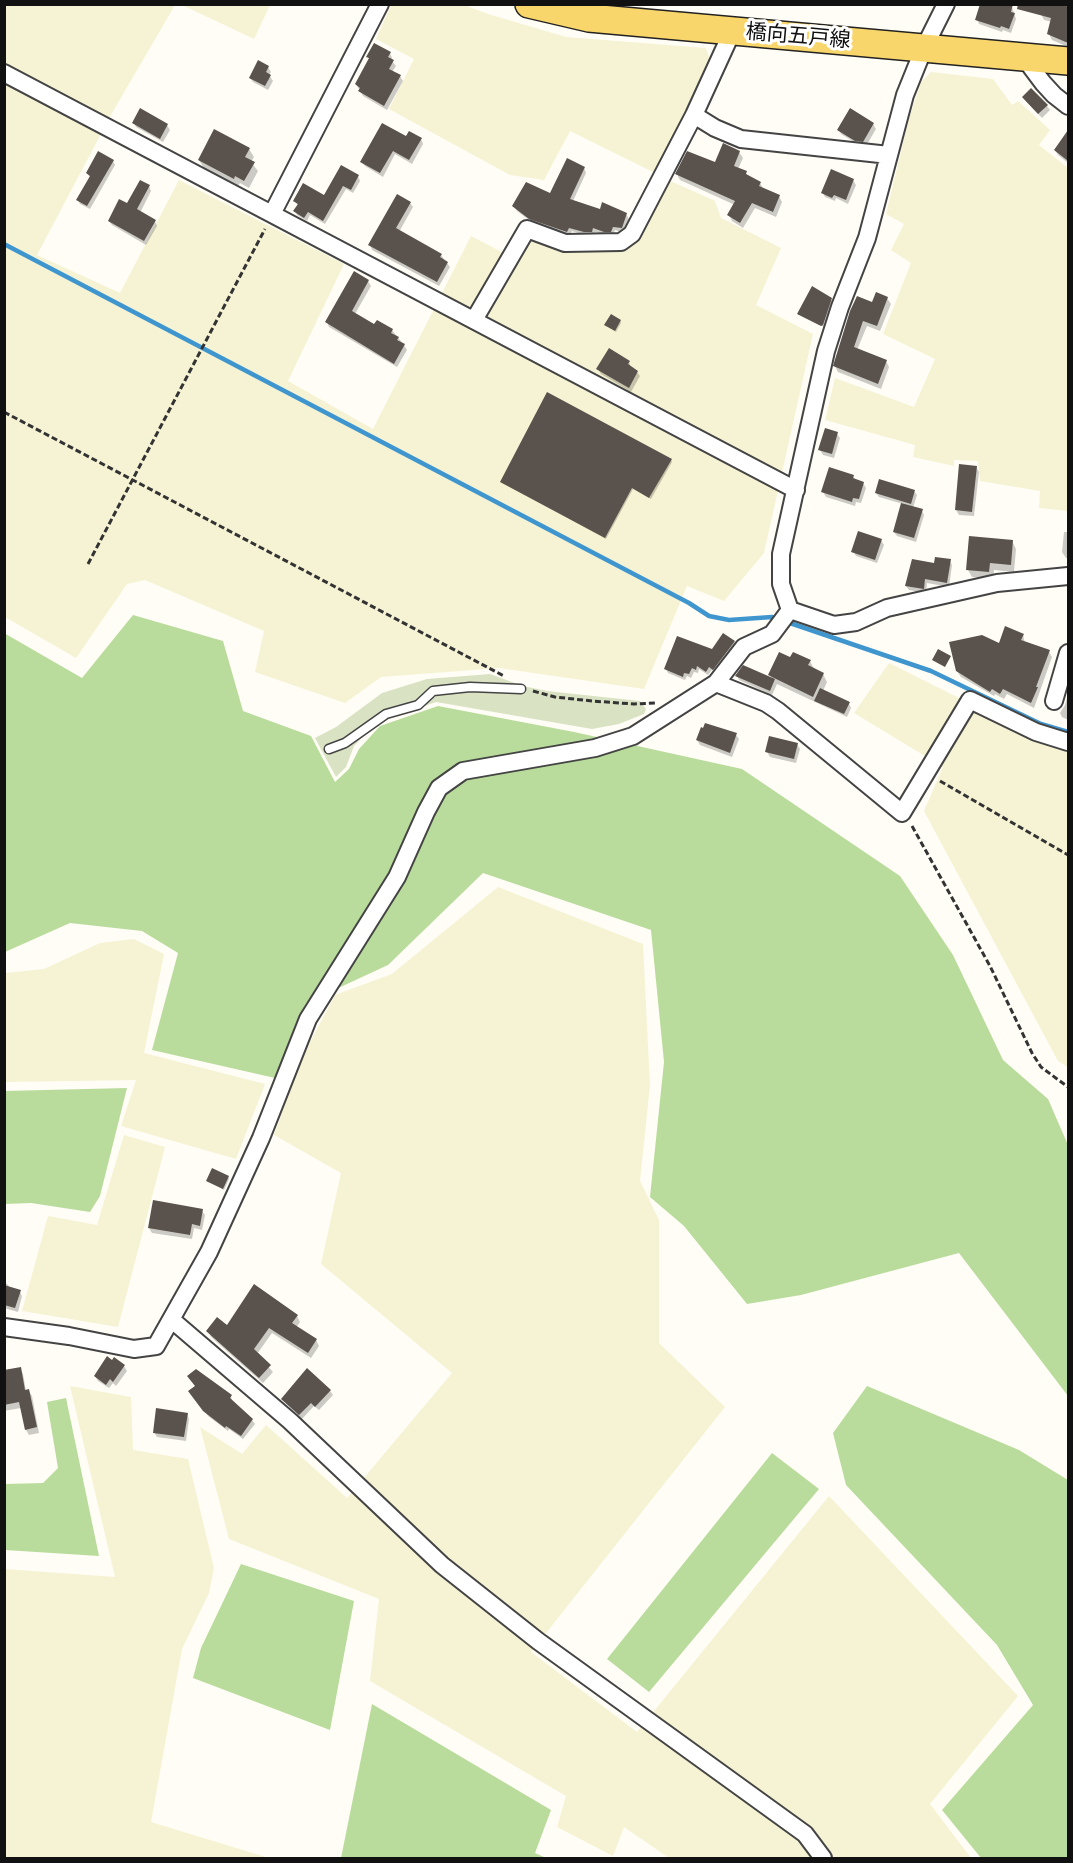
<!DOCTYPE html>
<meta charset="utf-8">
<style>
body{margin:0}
#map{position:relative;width:1073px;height:1863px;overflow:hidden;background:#fffdf5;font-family:"Times New Roman",serif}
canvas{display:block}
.frame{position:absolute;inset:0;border:6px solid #111;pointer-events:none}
</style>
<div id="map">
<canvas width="1073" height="1863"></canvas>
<div class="frame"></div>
</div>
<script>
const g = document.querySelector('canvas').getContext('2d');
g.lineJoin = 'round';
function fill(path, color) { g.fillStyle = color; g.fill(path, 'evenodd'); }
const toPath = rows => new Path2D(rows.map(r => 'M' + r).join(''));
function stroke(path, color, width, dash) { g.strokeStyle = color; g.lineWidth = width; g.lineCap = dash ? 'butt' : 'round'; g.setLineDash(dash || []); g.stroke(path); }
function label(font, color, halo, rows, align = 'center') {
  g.font = font + ' "Times New Roman","Noto Sans JP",serif'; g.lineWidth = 6; g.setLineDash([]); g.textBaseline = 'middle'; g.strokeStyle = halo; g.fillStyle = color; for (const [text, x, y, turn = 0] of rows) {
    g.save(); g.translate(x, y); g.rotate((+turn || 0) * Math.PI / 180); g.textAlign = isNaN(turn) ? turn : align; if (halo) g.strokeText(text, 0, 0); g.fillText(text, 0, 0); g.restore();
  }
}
fill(toPath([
 [5,5,175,5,112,113,37,255,120,293,179,180,344,264,288,381,373,429,471,236,519,261,531,239,563,251,620,252,632,246,666,179,715,201,721,218,781,248,756,305,813,334,764,553,724,601,687,586,644,689,499,668,381,677,345,703,255,672,264,631,145,580,127,584,76,658,5,617],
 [182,5,270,4,270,5,254,39],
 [391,5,464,5,488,14,566,37,706,48,710,61,710,69,655,173,570,131,544,180,510,175,389,109,414,59,376,39],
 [931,72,993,79,1012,105,1018,101,1050,130,1039,145,1068,168,1068,511,1039,508,1040,491,980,481,978,461,954,460,954,466,913,457,915,445,825,420,835,378,914,407,935,359,883,334,911,263,891,250,904,224,886,214,909,118,921,82],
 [889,663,961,699,1068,748,1068,1067,1058,1061,924,811,943,767,854,713],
 [498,887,643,944,650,1085,640,1181,659,1220,659,1343,725,1407,531,1652,637,1732,829,1496,1018,1696,930,1804,971,1858,669,1858,624,1827,613,1856,557,1827,566,1796,370,1681,379,1599,229,1539,200,1427,242,1454,266,1425,347,1498,452,1373,321,1264,341,1173,274,1135,300,1061,335,995,392,974],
 [134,939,164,954,144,1053,265,1084,236,1159,121,1126,136,1080,5,1082,5,973,44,969,100,943],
 [124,1135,165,1147,118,1327,22,1311,48,1216,97,1225],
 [70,1386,131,1397,133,1450,188,1459,214,1568,209,1593,182,1649,151,1822,269,1858,5,1858,5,1569,115,1577]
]), '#f6f3d4');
fill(toPath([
 [133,615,223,641,243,711,311,736,335,782,349,769,359,749,380,726,438,706,574,732,742,769,900,876,953,955,1003,1060,1048,1099,1068,1145,1068,1396,959,1253,801,1295,747,1304,684,1226,650,1197,664,1062,651,930,483,873,388,965,306,1003,275,1078,152,1050,178,953,142,931,70,923,5,952,4,633,82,678],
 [127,1088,100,1196,90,1212,31,1203,5,1204,5,1091],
 [867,1386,1019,1450,1068,1480,1068,1858,981,1858,942,1810,1033,1705,997,1645,846,1485,833,1433],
 [66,1398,99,1556,5,1550,5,1484,43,1483,58,1468,47,1402],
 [772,1453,819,1489,649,1692,607,1659],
 [241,1564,354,1601,330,1730,193,1678,201,1648],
 [372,1704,551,1810,535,1853,546,1858,341,1858]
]), '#b9dc9c');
fill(toPath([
 [490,674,523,686,547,691,640,701,646,709,644,714,619,724,592,729,436,702,376,723,354,746,346,767,336,777,315,738,336,727,382,693,427,679]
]), '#d9e3c4');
fill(toPath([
 [1044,4,1064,4,1064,7,1068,9,1068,47,1052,40,1049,34,1052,22,1044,20,1041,14],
 [1012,7,1016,19,1011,33,1003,30,1002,32,979,24,977,19],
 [390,53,392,58,391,60,396,66,392,72,400,76,403,81,387,110,363,96,356,84,370,60,368,57],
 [268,67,271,72,269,75,273,81,268,90,253,82,250,78],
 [1023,98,1047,106,1050,110,1042,118],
 [134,123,167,125,170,130,163,142,136,127],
 [873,124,876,129,866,146,859,145,841,134,839,130],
 [1068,132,1068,163,1058,155,1055,150],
 [407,138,421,139,423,144,412,164,395,154,383,177,365,166,362,162],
 [249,149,254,157,251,162,258,171,249,188,240,183,238,186,204,168,199,160],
 [739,152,743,158,738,169,760,183,763,188,779,196,782,202,776,217,755,208,743,228,732,221,729,215,735,205,680,180,677,174,716,164],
 [113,161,115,165,90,209,80,204,78,200,90,177,87,173],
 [584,168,586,173,573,201,601,211,626,214,629,219,623,233,615,230,613,236,607,236,595,232,594,236,587,236,572,231,569,236,533,223,517,211,514,206,551,195],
 [358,176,360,181,353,193,346,189,325,224,310,215,307,221,297,215,295,211,298,206,295,201,324,197],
 [853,180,856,185,848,204,836,198,835,201,825,197,823,193],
 [149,186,151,191,140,213,155,221,157,226,146,245,112,225,109,221],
 [410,203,413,207,399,232,441,255,450,267,439,286,372,250,370,245],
 [368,281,371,286,355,314,375,326,392,330,404,345,407,350,397,367,329,327,327,322],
 [887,298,891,304,880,331,867,326,857,350,886,361,889,367,881,389,838,372,835,366,873,303],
 [831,299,832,301,824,327,799,314],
 [620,321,621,323,616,332,606,325],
 [629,362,631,368,637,372,640,376,631,392,601,374,598,369],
 [837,434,840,438,834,458,823,455,820,450],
 [671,460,672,462,651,499,633,489,606,539,502,482],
 [976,467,979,472,974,516,959,515,956,510],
 [853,476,856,481,863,483,866,488,861,503,856,502,855,506,826,497,823,492],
 [914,491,917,495,913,508,922,511,924,515,916,542,897,536,894,532,903,504,879,497,876,493],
 [1064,532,1068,532,1068,558,1066,558,1062,552],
 [881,540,884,545,877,563,856,556,853,551],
 [1012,541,1016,549,1014,572,994,570,993,579,972,577,968,570],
 [950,561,952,565,949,587,927,583,926,593,909,590,906,586,936,564],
 [1023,635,1025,643,1049,652,1052,657,1034,708,1007,694,1004,699,995,694,994,696,961,677,957,671],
 [734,642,736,646,716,673,712,670,708,675,699,669,698,673,694,672,691,678,687,676,685,680,668,673,666,669],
 [791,659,810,661,814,669,823,674,827,682,823,691,849,704,851,708,847,717,777,684,772,695,739,680,737,676,772,679,770,675],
 [1068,694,1068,720,1062,717,1060,713,1065,705],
 [736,735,739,739,732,757,700,745,697,740],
 [797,744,800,749,796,763,770,757,767,752],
 [228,1177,229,1179,224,1190,207,1181],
 [202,1211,205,1215,202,1230,194,1228,192,1239,152,1233,149,1228],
 [4,1281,9,1286,9,1288,20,1292,22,1296,18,1312,4,1308],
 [297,1316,300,1322,296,1328,316,1340,319,1346,311,1358,272,1333,257,1354,273,1372,263,1383,211,1337,208,1331],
 [124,1366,127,1371,116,1386,113,1383,109,1388,98,1381,95,1376],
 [20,1369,23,1374,26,1391,29,1391,32,1396,39,1433,29,1435,26,1430,21,1408,4,1411,4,1372],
 [196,1387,231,1396,232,1402,252,1420,255,1424,243,1439,229,1429,228,1431,208,1416,193,1395],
 [330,1391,333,1395,319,1410,314,1406,302,1419,282,1399],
 [187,1414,189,1419,186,1441,157,1437,154,1432]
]), '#0003');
stroke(toPath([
 [4,244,689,603,709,616,729,620,772,617,778,619],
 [787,622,931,671,1041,724,1068,732]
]), '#3f96cf', 4.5);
fill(toPath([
 [980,4,1013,4,1011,12,1015,13,1009,29,1001,26,1000,28,975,20],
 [1018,4,1063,4,1068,7,1068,43,1047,34,1051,18,1017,9],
 [374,43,391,52,388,57,394,60,389,69,401,75,384,106,358,91,360,88,355,84,369,58,366,57],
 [258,60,269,66,266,72,271,75,265,86,249,78],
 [1031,88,1048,105,1038,114,1022,97],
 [140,108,168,124,160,139,132,123],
 [850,108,874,123,863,142,855,141,837,130],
 [382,123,406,136,409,131,422,138,409,160,393,151,380,173,360,162],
 [214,129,250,148,245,157,255,162,244,181,235,176,234,179,198,160],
 [1068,130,1068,161,1054,150],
 [723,143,740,151,734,166,747,171,746,174,761,182,759,186,780,195,773,212,752,203,740,223,727,215,735,201,675,174,687,151,715,162],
 [98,151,114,160,87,206,76,200,90,176,86,173],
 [567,158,585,167,570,199,600,209,602,202,627,213,622,228,613,227,611,232,604,232,593,228,592,232,584,232,569,228,567,232,529,219,512,206,526,182,550,193],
 [341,165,359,175,351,190,343,186,323,221,308,212,304,218,293,211,298,204,293,201,303,183,324,195],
 [831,169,854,179,846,200,834,195,832,198,821,193],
 [140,180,150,185,137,209,156,220,144,241,108,221,119,199,127,203],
 [397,194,411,202,396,228,442,254,440,257,448,262,437,282,368,245],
 [354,271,369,280,352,311,374,324,377,320,393,329,391,333,399,337,397,340,405,344,394,364,325,322],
 [812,286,832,298,823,325,821,326,797,314],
 [876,292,888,297,877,326,863,321,854,347,887,360,878,384,833,366,850,311,857,296,872,302],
 [611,314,621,320,615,331,604,325],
 [609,348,630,361,628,364,638,371,629,388,596,369],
 [547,392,672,459,649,498,632,488,605,538,500,482],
 [825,428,838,432,832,454,818,450],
 [959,464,977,466,972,512,955,510],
 [829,467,854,475,853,478,864,482,859,499,853,498,852,502,821,492],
 [879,479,915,490,911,504,875,493],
 [901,503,923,509,914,538,893,532],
 [858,531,882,539,875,560,851,552],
 [969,536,1013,540,1011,565,990,563,989,572,966,570],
 [935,557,951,559,947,583,925,579,924,589,905,586,912,559,934,563],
 [1005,626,1024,634,1021,640,1050,650,1036,687,1038,687,1031,703,1003,689,1000,694,992,689,990,692,956,671,949,642,982,635,999,643],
 [723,633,735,641,713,670,709,667,706,672,697,666,696,670,692,668,689,674,684,673,683,677,664,669,677,636,712,649],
 [938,649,951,656,945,667,932,660],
 [779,652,790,657,793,652,811,660,808,665,824,673,813,697,768,675],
 [743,665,775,679,770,691,735,676],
 [820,688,850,702,844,714,814,701],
 [705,723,737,733,730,753,696,740,701,727,703,728],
 [769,736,798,743,794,759,765,752],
 [212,1168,229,1176,223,1189,206,1181],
 [153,1200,203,1209,200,1226,192,1224,190,1235,148,1228],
 [254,1284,298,1315,292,1323,317,1339,308,1353,269,1328,254,1349,271,1365,259,1378,206,1331,217,1317,227,1325],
 [4,1285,21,1290,15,1308,4,1305],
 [107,1356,112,1360,114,1357,125,1365,113,1382,110,1379,106,1385,94,1376],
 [21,1367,25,1390,29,1389,37,1427,25,1430,19,1402,4,1405,4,1370],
 [307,1368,331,1390,315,1407,311,1403,299,1415,281,1399],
 [196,1369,232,1395,230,1398,253,1419,241,1436,226,1426,225,1428,203,1411,188,1391,195,1386,187,1376],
 [156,1408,188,1413,184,1437,153,1433]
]), '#5a524d');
const service = toPath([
 [329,749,345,743,386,714,418,705,433,691,470,687,521,689]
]);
const minor = toPath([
 [1028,57,1031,67,1043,83,1054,95,1068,106],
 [4,73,796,490],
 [694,115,715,128,741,139,889,155],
 [272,214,380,4],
 [474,320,527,229,565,243,621,242,632,234,694,115,732,32],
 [790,610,781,584,781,554,826,351,840,307,867,238,905,95,924,48,946,4],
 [790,610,834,625,856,622,887,608,997,583,1068,576],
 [716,683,766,703,778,711,902,813,970,700,1036,732,1068,742],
 [1054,701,1068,653],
 [172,1320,290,1421,442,1565,538,1641,805,1834,823,1858],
 [4,1327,69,1336,134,1349,156,1346,209,1252,261,1138,308,1019,397,877,426,812,439,788,463,771,595,748,633,736,716,683,744,647,772,634,790,610]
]);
const primary = toPath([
 [529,4,589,18,1068,61]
]);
stroke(service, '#444', 11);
stroke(minor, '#444', 20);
stroke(primary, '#222', 30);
stroke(toPath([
 [4,412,504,676],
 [88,564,265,229],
 [533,691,555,697,592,701,634,704,655,703],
 [940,781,1068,855],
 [912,826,990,966,1032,1053,1041,1067,1068,1087]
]), '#333', 3, [6, 3]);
stroke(service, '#fff', 8);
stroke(minor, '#fff', 16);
stroke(primary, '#f9d66b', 27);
label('21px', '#111', '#fff', [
 ["橋向五戸線",798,37,5]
]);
</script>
